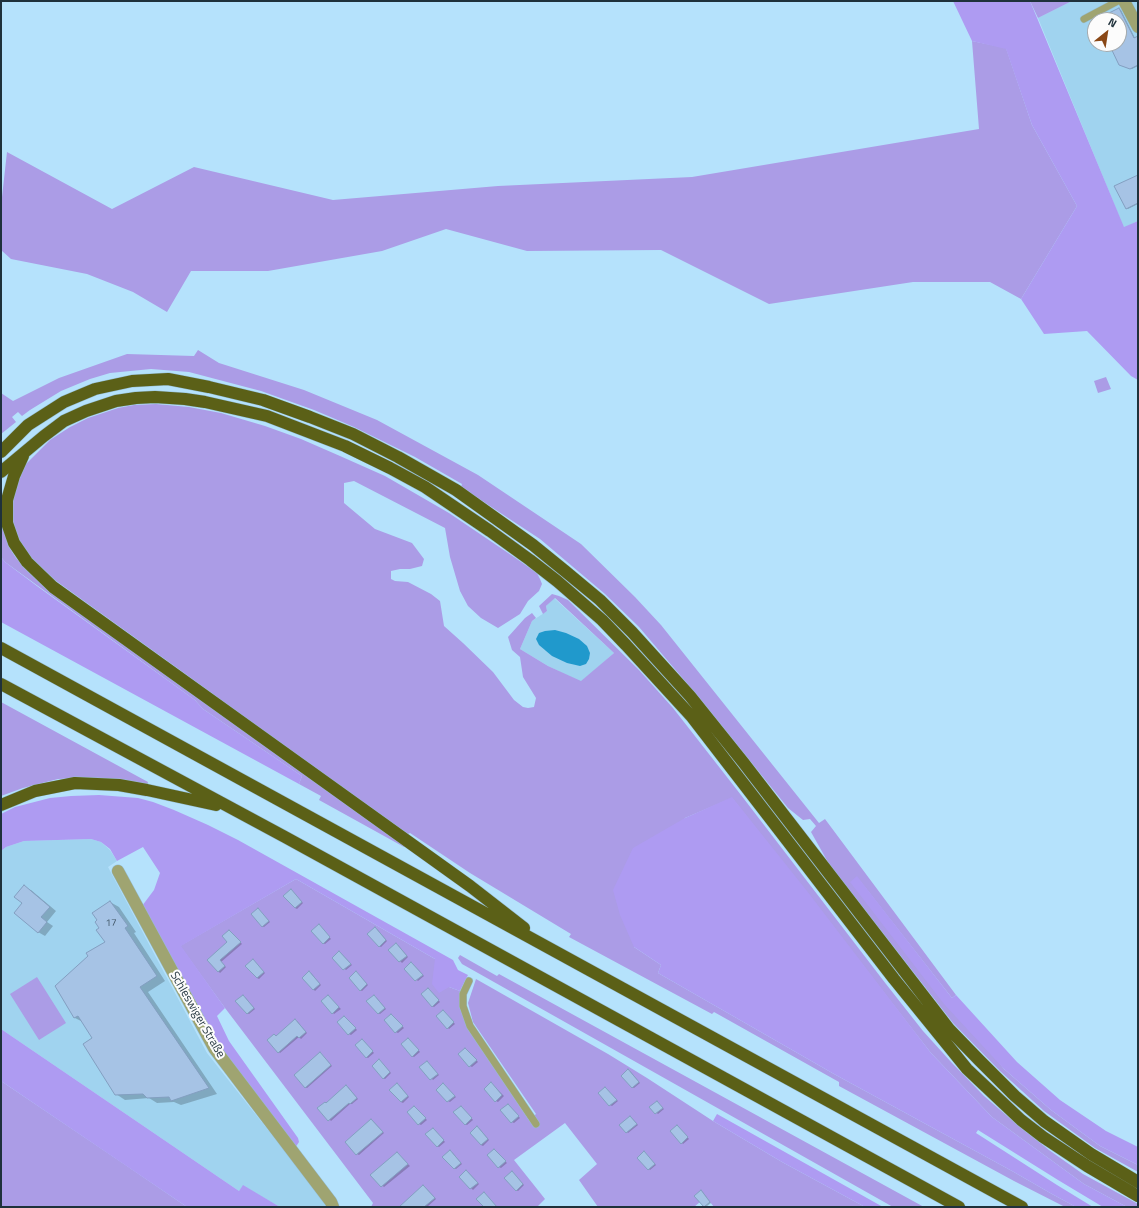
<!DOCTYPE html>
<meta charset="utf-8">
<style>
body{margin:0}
#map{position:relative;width:1139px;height:1208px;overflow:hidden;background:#b5e2fc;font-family:"Titillium Web",sans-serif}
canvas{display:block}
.frame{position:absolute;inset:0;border:2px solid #1f313b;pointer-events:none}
.north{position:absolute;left:1087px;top:12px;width:40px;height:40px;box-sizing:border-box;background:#fcfcfc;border:1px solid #a4abaf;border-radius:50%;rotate:30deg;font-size:11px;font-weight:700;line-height:16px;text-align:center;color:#1f313b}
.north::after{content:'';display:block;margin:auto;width:14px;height:18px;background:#8a4816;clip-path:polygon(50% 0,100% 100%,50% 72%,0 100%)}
</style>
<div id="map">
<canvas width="1139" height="1208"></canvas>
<div class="frame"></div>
<div class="north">N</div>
</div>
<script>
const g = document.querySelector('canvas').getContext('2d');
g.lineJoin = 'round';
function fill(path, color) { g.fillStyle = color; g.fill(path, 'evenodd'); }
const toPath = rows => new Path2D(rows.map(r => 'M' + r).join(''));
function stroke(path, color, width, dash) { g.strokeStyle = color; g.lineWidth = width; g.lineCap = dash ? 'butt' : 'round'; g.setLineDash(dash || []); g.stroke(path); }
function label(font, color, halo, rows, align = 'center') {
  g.font = font + ' "Titillium Web",sans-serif'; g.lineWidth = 4; g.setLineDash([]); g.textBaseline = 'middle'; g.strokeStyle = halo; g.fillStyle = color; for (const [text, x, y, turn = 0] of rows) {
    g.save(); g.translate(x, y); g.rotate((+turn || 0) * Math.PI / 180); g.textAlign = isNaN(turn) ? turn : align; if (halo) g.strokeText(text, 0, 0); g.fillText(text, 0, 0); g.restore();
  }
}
fill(toPath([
 [1072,1,1138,1,1138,221,1124,228,1038,18],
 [1095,20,1119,20,1119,44,1095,44],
 [554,598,614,653,581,682,548,666,520,649,532,621,547,611,546,606],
 [91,839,101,842,110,850,117,861,108,867,207,1053,329,1207,280,1207,243,1186,239,1191,1,1029,1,851,6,847,24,841]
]), '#a0d3ef');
fill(toPath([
 [1030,1,1072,1,1038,18],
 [972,41,1006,48,1032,125,1077,206,1021,299,990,282,913,282,769,304,661,250,527,251,446,229,382,251,268,271,191,271,167,312,133,292,87,274,11,259,1,250,1,206,7,152,112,209,194,167,333,200,498,186,692,177,979,129],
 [198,350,219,363,304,390,377,420,478,475,581,544,635,597,661,625,819,823,825,819,956,995,952,998,857,877,1004,1069,1051,1110,1100,1146,1138,1165,1138,1172,1095,1148,1044,1111,1000,1071,953,1023,829,864,811,832,816,826,810,819,803,820,788,808,696,694,639,627,605,594,540,539,461,487,462,484,415,457,354,427,314,410,261,391,189,372,151,369,110,373,90,379,61,391,30,410,22,416,18,412,12,417,16,422,1,434,1,393,13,401,59,378,127,354,194,356],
 [1106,377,1111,389,1098,393,1094,381],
 [156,404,189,407,221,413,265,426,301,439,340,456,385,476,449,513,514,557,537,573,540,579,542,584,539,591,528,601,520,614,498,628,481,618,468,606,460,591,450,557,445,528,354,481,344,483,344,503,375,529,412,543,424,559,422,566,410,569,400,569,391,571,391,579,395,581,408,582,431,594,440,601,444,626,463,643,493,672,514,700,523,707,528,708,534,707,536,698,523,677,520,657,512,650,508,637,525,618,532,613,536,618,532,621,520,649,548,666,581,681,614,653,555,598,546,606,547,611,543,614,539,606,552,594,559,596,568,600,639,670,673,708,741,795,886,984,923,1031,952,1063,984,1096,1013,1121,1049,1150,1083,1174,1138,1204,1138,1207,1127,1207,1084,1184,992,1117,931,1053,732,798,685,818,634,947,661,965,658,973,834,1074,1012,1171,1052,1194,1076,1207,1065,1207,1014,1181,839,1086,839,1082,714,1012,712,1014,569,937,571,934,470,873,410,833,408,834,299,757,184,673,45,573,31,560,19,542,11,522,11,507,17,481,25,465,50,440,70,427,88,418,118,408,134,405],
 [1,518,9,547,16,558,34,577,405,846,404,847,319,800,321,796,299,784,302,776,203,709,195,700,5,562,1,557],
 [1,702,148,782,147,785,118,779,78,778,58,779,23,788,1,796],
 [296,879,435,959,449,987,460,991,460,1007,468,1026,529,1120,536,1114,473,1022,468,1003,476,979,608,1054,647,1078,713,1121,782,1162,865,1207,714,1207,706,1197,694,1207,598,1207,579,1180,597,1164,565,1123,514,1160,545,1199,537,1207,371,1207,373,1203,225,1008,180,946],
 [460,955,497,976,499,974,924,1207,893,1207,462,964,458,958],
 [37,977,66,1023,39,1040,10,994],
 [1,1081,124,1164,187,1207,1,1207]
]), '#ab9ce6');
fill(toPath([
 [953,1,1030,1,1124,227,1138,221,1138,380,1131,376,1087,331,1044,334,1021,299,1077,206,1032,125,1006,49,972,41],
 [1,557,5,562,37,586,195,700,203,709,302,776,299,784,1,622],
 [99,795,138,798,153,802,174,810,208,825,238,840,453,960,458,970,468,975,460,991,449,987,439,993,432,984,435,959,296,879,181,946,225,1008,217,1016,229,1041,298,1138,299,1142,295,1148,220,1050,142,906,154,890,160,873,143,847,117,861,110,849,101,842,91,839,24,841,6,847,1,851,1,814,15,807,50,798,71,796],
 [732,797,807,891,931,1053,992,1117,1084,1184,1127,1207,1103,1207,1058,1180,978,1130,976,1133,1057,1185,1093,1207,1076,1207,1052,1194,1012,1171,834,1074,658,973,661,965,634,947,620,915,613,890,633,848,685,818],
 [857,876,952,998,956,995,1017,1062,1060,1100,1106,1131,1138,1147,1138,1165,1100,1146,1051,1110,1004,1069,944,1004,850,882],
 [1,1029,239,1191,243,1185,280,1207,187,1207,1,1081],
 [717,1114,883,1207,865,1207,782,1162,713,1121]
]), '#ae9bf2');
fill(toPath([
 [555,630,566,633,579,639,587,646,590,653,589,659,586,664,580,666,567,663,552,656,539,645,536,639,539,633,545,631]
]), '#2099cc');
fill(toPath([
 [1119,9,1121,10,1135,38,1138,37,1138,66,1132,69,1122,66,1110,44,1119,44,1119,20,1099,20],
 [1138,176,1138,204,1128,209,1126,208],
 [24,887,31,890,56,911,47,922,53,926,45,936,38,932,23,903],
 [293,892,303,903,297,909,295,908],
 [110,902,119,907,136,932,134,933,165,981,148,992,217,1094,181,1105,174,1102,157,1103,149,1098,125,1100,116,1094,94,1038,83,1022,75,1018,56,987,106,942,100,928],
 [258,909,270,922,264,927,262,926],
 [321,927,331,939,325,944,323,943],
 [377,929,387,941,381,947,379,946],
 [230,931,242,944,221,962,226,967,220,973,208,960,228,942],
 [398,945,408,957,402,963,390,950],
 [340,952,352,965,346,970,333,958],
 [255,962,265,973,259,979,257,978],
 [412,963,424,976,418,981,406,969],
 [311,973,321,985,315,991,303,978],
 [358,974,368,985,362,991,360,990],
 [428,989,440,1002,434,1007,432,1006],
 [328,996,341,1009,334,1014,333,1013],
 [245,997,255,1009,249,1014,247,1013],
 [376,997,386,1009,380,1014,378,1013],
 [443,1011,455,1024,449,1029,448,1028],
 [391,1015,404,1028,398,1033,396,1032],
 [345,1017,357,1030,351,1035,349,1034],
 [297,1021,307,1033,301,1039,299,1037,280,1053,279,1052,274,1035,277,1037],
 [410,1040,420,1052,414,1057,412,1056],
 [364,1041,374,1053,368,1058,366,1057],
 [466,1049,478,1062,472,1067,470,1066],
 [322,1055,332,1066,307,1088,305,1087],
 [381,1062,391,1073,385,1079,383,1078],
 [428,1063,439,1075,433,1080,421,1067],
 [630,1071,640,1083,634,1088,632,1087],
 [443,1084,456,1097,450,1102,448,1101],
 [399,1085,409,1097,403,1103,401,1102],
 [493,1085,504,1096,498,1102,496,1101],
 [348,1087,358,1099,352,1104,350,1104,331,1121,319,1108],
 [605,1088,618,1101,612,1106,610,1105],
 [657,1102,664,1109,658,1114,651,1107],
 [509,1106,520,1118,514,1123,512,1122],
 [414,1107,427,1120,421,1125,419,1124],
 [461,1107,473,1120,467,1125,465,1124],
 [631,1117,638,1125,628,1133,621,1125],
 [372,1120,384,1133,359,1155,357,1154],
 [677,1126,689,1139,683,1144,682,1143],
 [479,1128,489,1140,483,1146,481,1145],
 [435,1130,445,1142,439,1147,437,1146],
 [494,1150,507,1163,501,1168,499,1167],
 [452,1152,462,1164,456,1169,454,1168],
 [644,1152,656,1165,650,1170,649,1169],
 [397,1153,410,1166,384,1187,372,1175],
 [468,1172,479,1184,473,1190,460,1177],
 [514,1174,524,1185,518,1191,516,1190],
 [424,1186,436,1199,427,1207,401,1207],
 [702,1191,711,1203,706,1207,704,1206]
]), '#0003');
const building = toPath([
 [1119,8,1134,38,1138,36,1138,65,1130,69,1119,65,1109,44,1119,44,1119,20,1095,20,1119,8],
 [1138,175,1138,203,1126,209,1114,186,1138,175],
 [24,885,50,907,41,917,47,922,38,933,14,913,22,903,14,897,24,885],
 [291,889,302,902,295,908,283,896,291,889],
 [110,901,128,926,125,928,157,976,140,987,209,1088,171,1101,169,1097,147,1098,143,1094,115,1095,83,1044,92,1038,78,1016,74,1018,55,986,88,956,86,953,105,942,96,930,99,928,95,922,97,920,92,913,110,901],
 [258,908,269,921,262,927,251,914,258,908],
 [319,924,330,937,323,944,311,931,319,924],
 [375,927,386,940,379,947,367,934,375,927],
 [229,930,241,942,220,960,225,966,218,972,207,960,227,942,222,936,229,930],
 [396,943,407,956,399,962,388,950,396,943],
 [339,951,351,964,343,970,332,958,339,951],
 [253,959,264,972,257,978,245,966,253,959],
 [411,962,423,975,415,981,404,969,411,962],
 [309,971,320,984,313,990,302,978,309,971],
 [356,971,367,984,360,991,349,978,356,971],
 [428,988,439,1000,432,1007,421,994,428,988],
 [243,995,254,1008,247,1014,235,1001,243,995],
 [328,995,339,1007,332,1014,321,1001,328,995],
 [374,995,385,1008,378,1014,366,1001,374,995],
 [443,1010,454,1022,447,1029,436,1016,443,1010],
 [391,1014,403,1026,395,1033,384,1020,391,1014],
 [344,1016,356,1028,348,1035,337,1022,344,1016],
 [295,1019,306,1032,299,1038,297,1036,278,1053,267,1040,274,1034,276,1036,295,1019],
 [408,1038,419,1050,412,1057,401,1044,408,1038],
 [362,1039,373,1051,366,1058,355,1045,362,1039],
 [465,1048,477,1060,469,1067,458,1054,465,1048],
 [320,1052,331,1065,305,1088,294,1075,320,1052],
 [379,1059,390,1072,383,1079,372,1066,379,1059],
 [427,1061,438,1074,430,1080,419,1067,427,1061],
 [628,1069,639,1082,632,1088,621,1076,628,1069],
 [491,1082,502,1095,495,1102,484,1089,491,1082],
 [397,1083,408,1096,401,1102,389,1090,397,1083],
 [443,1083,455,1096,447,1102,436,1090,443,1083],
 [346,1085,357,1098,350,1104,349,1103,328,1121,317,1108,325,1102,326,1103,346,1085],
 [605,1087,617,1100,609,1106,598,1093,605,1087],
 [657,1101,663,1108,655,1114,649,1107,657,1101],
 [508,1104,519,1116,511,1123,500,1110,508,1104],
 [414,1106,426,1118,418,1125,407,1112,414,1106],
 [461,1106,472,1118,465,1125,453,1112,461,1106],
 [630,1116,637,1124,626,1133,619,1125,630,1116],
 [371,1119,383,1132,356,1155,345,1142,371,1119],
 [677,1125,688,1137,681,1144,670,1131,677,1125],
 [477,1126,488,1139,481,1145,470,1133,477,1126],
 [433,1128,444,1140,437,1147,425,1134,433,1128],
 [494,1149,506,1161,498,1168,487,1155,494,1149],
 [450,1150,461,1163,454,1169,442,1157,450,1150],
 [644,1151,655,1164,648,1170,637,1158,644,1151],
 [397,1152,408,1164,381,1187,370,1175,397,1152],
 [466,1170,478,1183,470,1189,459,1177,466,1170],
 [512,1171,523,1184,516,1191,504,1178,512,1171],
 [423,1185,435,1198,424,1207,399,1207,423,1185],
 [701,1190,710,1202,704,1207,694,1196,701,1190],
 [484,1192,497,1207,484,1207,476,1199,484,1192]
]);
fill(building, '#a6c3e5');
stroke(building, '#839fc1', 1);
const lane = toPath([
 [1084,19,1118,1],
 [469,981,463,994,463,1006,470,1026,536,1124]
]);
const street = toPath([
 [1124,1,1138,27],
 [118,871,214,1048,331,1202,333,1207]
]);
const highway = toPath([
 [1,452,28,425,64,402,95,389,132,381,168,379,209,387,263,400,310,417,353,434,398,457,456,490,533,545,565,571,600,600,632,632,690,696,743,762,949,1029,979,1060,1015,1096,1044,1121,1091,1154,1138,1182],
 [23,456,14,476,7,500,7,523,14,543,27,562,53,587,470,886,524,928],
 [1,472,44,436,64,421,86,411,116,401,136,398,155,397,185,399,205,402,267,416,345,446,390,468,425,487,490,531,530,560,557,581,602,620,626,645,692,717,894,979,967,1069,1021,1120,1043,1137,1087,1166,1138,1196],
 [1,648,1022,1207],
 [1,684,285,837,959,1207],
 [1,805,35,791,75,783,119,785,147,790,216,805]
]);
stroke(lane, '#97bfd5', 8);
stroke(street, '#97bfd5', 13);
stroke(highway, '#97bfd5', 13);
stroke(lane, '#9fa471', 7);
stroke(street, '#9fa471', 12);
stroke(highway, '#5b6017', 12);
label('10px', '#415666', null, [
 ["17",111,924]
]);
label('12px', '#1f313b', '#fcfcfc', [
 ["Schleswiger Straße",197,1015,60]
]);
</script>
